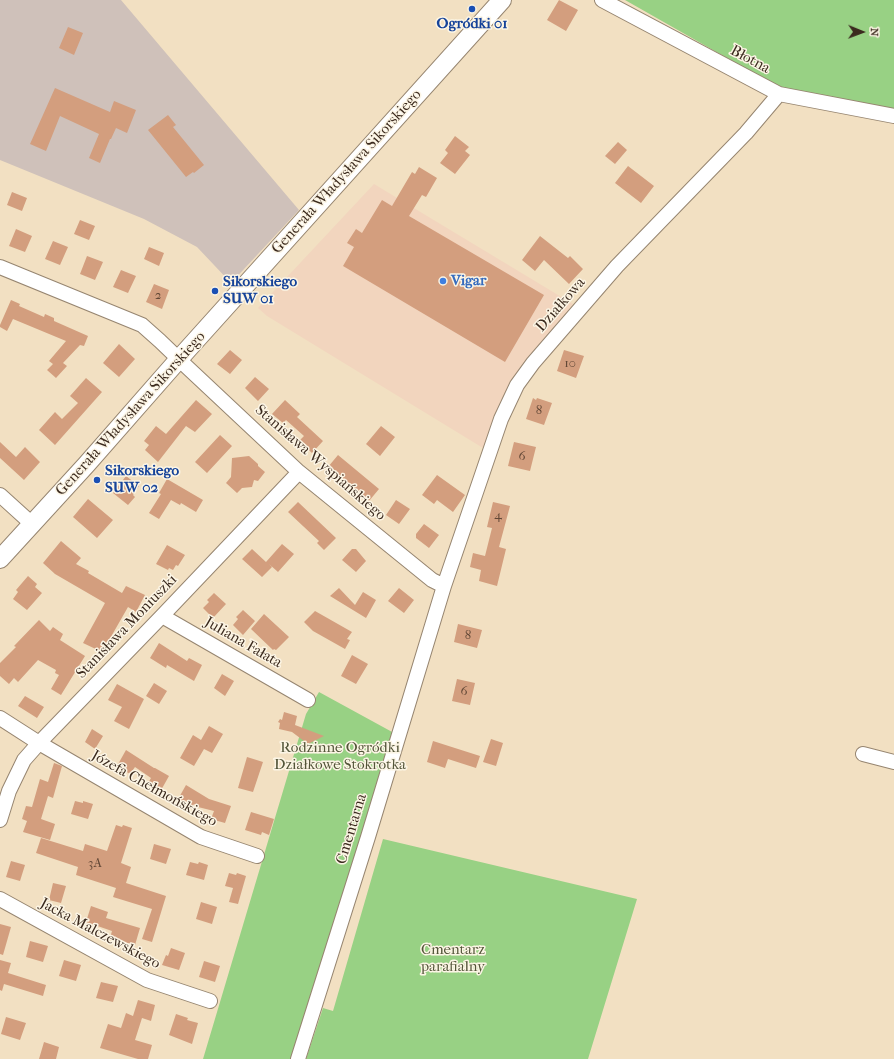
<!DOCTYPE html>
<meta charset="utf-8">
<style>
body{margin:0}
#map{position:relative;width:894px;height:1059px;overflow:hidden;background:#f2e0c2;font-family:"IM FELL French Canon",serif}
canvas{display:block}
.north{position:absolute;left:842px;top:12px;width:40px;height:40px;-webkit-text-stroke:3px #fcf5e5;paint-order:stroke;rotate:91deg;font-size:11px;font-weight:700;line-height:16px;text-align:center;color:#3b2a1e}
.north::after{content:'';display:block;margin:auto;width:14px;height:18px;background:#3b2a1e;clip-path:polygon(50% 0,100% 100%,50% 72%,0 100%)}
</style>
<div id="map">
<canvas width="894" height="1059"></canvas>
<div class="north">N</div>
</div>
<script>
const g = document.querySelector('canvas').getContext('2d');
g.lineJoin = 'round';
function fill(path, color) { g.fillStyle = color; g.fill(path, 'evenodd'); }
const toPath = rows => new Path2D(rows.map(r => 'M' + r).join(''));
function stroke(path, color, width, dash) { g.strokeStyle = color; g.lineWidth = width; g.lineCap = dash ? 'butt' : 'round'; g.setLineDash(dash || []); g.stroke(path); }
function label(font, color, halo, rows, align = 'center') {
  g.font = font + ' "IM FELL French Canon",serif'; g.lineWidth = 3; g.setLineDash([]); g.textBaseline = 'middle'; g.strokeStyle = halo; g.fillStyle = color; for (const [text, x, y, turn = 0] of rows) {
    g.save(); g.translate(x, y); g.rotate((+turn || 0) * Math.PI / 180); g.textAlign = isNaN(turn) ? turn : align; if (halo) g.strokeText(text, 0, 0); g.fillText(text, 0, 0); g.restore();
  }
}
fill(toPath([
 [374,184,573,304,516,377,491,428,483,448,267,316,258,308]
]), '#f2d5be');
fill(toPath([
 [0,0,121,0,299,210,231,283,197,247,144,219,0,160]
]), '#cfc1ba');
fill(toPath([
 [625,0,894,0,894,109,778,87],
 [319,692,394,733,292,1059,203,1059,306,714],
 [383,839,637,899,588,1059,306,1059,323,1008,333,1011]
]), '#98d184');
fill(toPath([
 [559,0,578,10,566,31,547,20],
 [68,27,83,33,74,55,59,48],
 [55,88,110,112,114,101,136,110,127,133,116,128,111,139,110,139,100,163,89,158,99,134,60,116,46,151,30,144],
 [168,115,176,125,173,127,204,165,194,173,193,172,186,177,148,130],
 [455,136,469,147,465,151,470,155,455,174,440,163,448,153,445,150],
 [618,142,627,150,615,164,605,156],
 [628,166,654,186,641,203,615,183],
 [419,167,437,178,426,197,422,195,409,216,544,295,505,362,343,266,354,247,347,243,356,229,362,233,382,200,392,206,412,172,415,174],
 [12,192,27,198,22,211,7,205],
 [80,220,95,226,89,240,74,234],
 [16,229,32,236,25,252,9,246],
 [540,236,568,258,570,256,583,269,569,284,544,260,535,271,522,260],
 [53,241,68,247,60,265,45,259],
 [149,247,164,253,159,266,144,259],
 [87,256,103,262,95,280,80,274],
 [121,270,136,276,128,293,113,287],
 [154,284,169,290,162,309,146,302],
 [11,300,20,304,19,306,44,317,45,314,54,318,54,321,88,336,84,346,80,345,63,363,67,366,56,378,47,370,53,364,49,361,66,341,13,319,7,331,0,327,0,325],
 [119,344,135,359,119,377,103,363],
 [230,350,242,360,230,374,217,364],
 [564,350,584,356,576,378,557,371],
 [255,377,269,389,258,401,245,388],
 [86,378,102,392,55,445,39,430,55,412,62,419,78,403,70,396],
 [533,398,536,400,537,398,552,403,544,425,526,419],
 [196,400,212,414,195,432,186,426,158,462,145,450,149,445,144,441,156,426,166,434],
 [285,400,300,414,297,417,323,441,312,453,299,441,304,436,286,420,283,423,272,414],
 [381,426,395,437,380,456,366,444],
 [220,435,232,446,207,473,195,462],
 [0,442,16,457,25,447,40,462,24,480,0,458],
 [514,442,536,447,530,471,508,466],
 [338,455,379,489,369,501,342,478,342,479,328,467],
 [249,456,258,464,258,466,265,472,258,481,254,480,252,487,242,488,237,493,226,483,231,477,232,458],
 [437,475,465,495,453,512,437,500,434,504,422,495],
 [126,476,139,486,133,495,135,497,128,505,113,493],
 [167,479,203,500,196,512,181,503,180,505,171,500,159,519,149,513,161,494,159,493],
 [88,499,113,520,97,538,73,517],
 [396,500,410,509,399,524,386,515],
 [298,502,336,538,324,550,317,543,319,541,288,512],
 [493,502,510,506,499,547,506,549,497,586,479,581,481,570,470,567,473,553,485,556,492,528,487,527],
 [424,524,439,535,429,548,416,538,416,534],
 [61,541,81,558,76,564,89,571,88,573,122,593,126,586,145,595,136,612,128,607,108,642,107,642,102,652,83,643,105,603,55,574,43,563],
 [282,544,294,554,278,572,269,564,272,567,262,577,242,559,252,549,266,562],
 [167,545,185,555,178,566,176,565,173,570,169,568,168,570,156,564],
 [352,549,356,549,366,561,356,572,342,560],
 [28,576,37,584,35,587,42,593,27,610,13,599,18,592,16,590],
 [339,588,355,605,363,592,376,600,366,618,330,596],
 [399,588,414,600,404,613,388,601],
 [214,593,226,604,213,618,203,608,209,602,207,600],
 [243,610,255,621,243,635,233,625,238,619,236,617],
 [315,611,352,632,347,639,350,640,345,649,313,631,304,622],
 [264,614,289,637,276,650,274,649,273,650,251,629],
 [39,620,50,631,53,627,63,634,60,640,85,656,61,695,51,689,59,675,55,673,56,670,38,660,18,682,14,678,9,684,0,676,0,663,16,647,14,646],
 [458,624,482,630,477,648,454,642],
 [159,643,187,661,189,658,202,665,194,681,167,665,166,668,150,658],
 [352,655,368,664,356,684,341,676],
 [222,674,234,681,225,696,214,688],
 [457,679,475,683,470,705,452,701],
 [154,683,167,691,159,704,146,696],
 [117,684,144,699,129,729,114,721,122,707,108,700],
 [25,696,44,707,37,718,18,706],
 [284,712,297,716,295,725,324,736,308,744,292,732,279,729,280,723,278,722,280,719,282,720],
 [209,726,223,734,212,753,204,749,194,766,180,758,193,735,201,740],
 [92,729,103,736,95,749,85,742],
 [491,739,503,743,496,766,483,762],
 [433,741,480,756,476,768,448,759,445,768,427,762],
 [126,750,154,768,155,768,169,776,160,792,147,785,151,778,135,767,130,774,117,766],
 [247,757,263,762,253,792,238,788],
 [54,763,62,766,53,798,48,796,41,819,55,824,50,840,23,832,27,821,22,819,26,806,32,807,40,779,48,782],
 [186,785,209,799,231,806,225,823,211,819,214,811,198,807,194,804,191,809,177,801],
 [75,801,83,803,83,801,93,804,88,819,71,814],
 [251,812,274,819,269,835,262,832,261,835,245,830],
 [116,825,122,827,123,825,132,828,121,863,131,867,126,883,166,896,152,942,142,939,152,909,113,897,116,888,76,875,78,867,36,853,41,838,83,851,85,844,107,851],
 [154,844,171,849,166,864,150,859],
 [11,861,25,865,20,881,6,877],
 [190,862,198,864,199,862,208,865,204,880,186,875],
 [229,873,236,875,237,873,246,876,238,904,229,902,233,888,225,886],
 [53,883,66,886,61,903,49,900],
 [201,902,217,907,212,924,196,919],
 [91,906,108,912,106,918,140,928,135,945,110,938,112,931,86,922],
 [0,924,11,927,3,955,0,954],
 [30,941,48,946,43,962,26,957],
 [171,948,185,953,179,970,162,965,166,955,168,956],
 [0,960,11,963,8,973,46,985,43,996,4,984,2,991,0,990],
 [64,960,81,965,76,981,59,976],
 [204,961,220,966,215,982,199,977],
 [101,982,118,986,113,1002,96,998],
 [138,1000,155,1005,151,1021,142,1018,135,1040,152,1045,148,1059,138,1059,100,1048,108,1024,121,1028,126,1013,133,1016],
 [176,1014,188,1018,187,1020,198,1023,192,1044,169,1035],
 [6,1017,26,1023,20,1040,1,1034],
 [44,1042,59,1047,56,1059,39,1059]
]), '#d39e7e');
const minor = toPath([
 [602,0,779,94,894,116],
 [0,267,142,325,160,341,187,367,299,472,432,580,444,586],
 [0,495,32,524],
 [162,616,308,700],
 [0,718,39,743,201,837,257,856],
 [863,754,894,762],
 [0,820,9,791,24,760,39,743,162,616,299,472],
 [0,899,147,980,210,1001],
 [298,1059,368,837,444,586,501,419,517,385,533,363,617,266,746,133,779,94]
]);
const tertiary = toPath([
 [0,559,86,465,179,359,502,0]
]);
stroke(minor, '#968570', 16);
stroke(tertiary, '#968570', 20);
stroke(minor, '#fff', 14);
stroke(tertiary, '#fff', 18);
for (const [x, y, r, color] of [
 [472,9,4,"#1a4fb4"],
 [443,281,4,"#3f7fe0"],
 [215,291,4,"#1a4fb4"],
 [97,480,4,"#1a4fb4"]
]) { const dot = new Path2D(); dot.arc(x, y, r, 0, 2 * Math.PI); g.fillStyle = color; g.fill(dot); stroke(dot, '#fcf5e5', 1.5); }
label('13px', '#614736', null, [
 ["2",158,296],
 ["10",570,364],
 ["8",539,411],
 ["6",522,457],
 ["4",498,516],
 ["8",468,636],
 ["6",464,692],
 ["3A",95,864]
]);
label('bold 15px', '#164399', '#fcf5e5', [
 ["Ogródki 01",472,24,"center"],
 ["Sikorskiego",223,282],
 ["SUW 01",223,299],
 ["Sikorskiego",105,471],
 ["SUW 02",105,488]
], 'left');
label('15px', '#3b2a1e', '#fcf5e5', [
 ["Błotna",750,60,28],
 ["Generała Władysława Sikorskiego",347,172,-48],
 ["Działkowa",561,305,-49],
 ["Generała Władysława Sikorskiego",131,414,-48],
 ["Stanisława Wyspiańskiego",320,463,41],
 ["Stanisława Moniuszki",127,627,-46],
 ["Juliana Fałata",243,643,30],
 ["Józefa Chełmońskiego",154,789,29],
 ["Cmentarna",352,829,-73],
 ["Jacka Malczewskiego",100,934,28]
]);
label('bold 15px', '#366cbe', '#fcf5e5', [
 ["Vigar",451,281]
], 'left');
label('15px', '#525438', '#fcf5e5', [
 ["Rodzinne Ogródki",340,748],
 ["Działkowe Stokrotka",340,765],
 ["Cmentarz",453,950],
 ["parafialny",453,967]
]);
</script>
